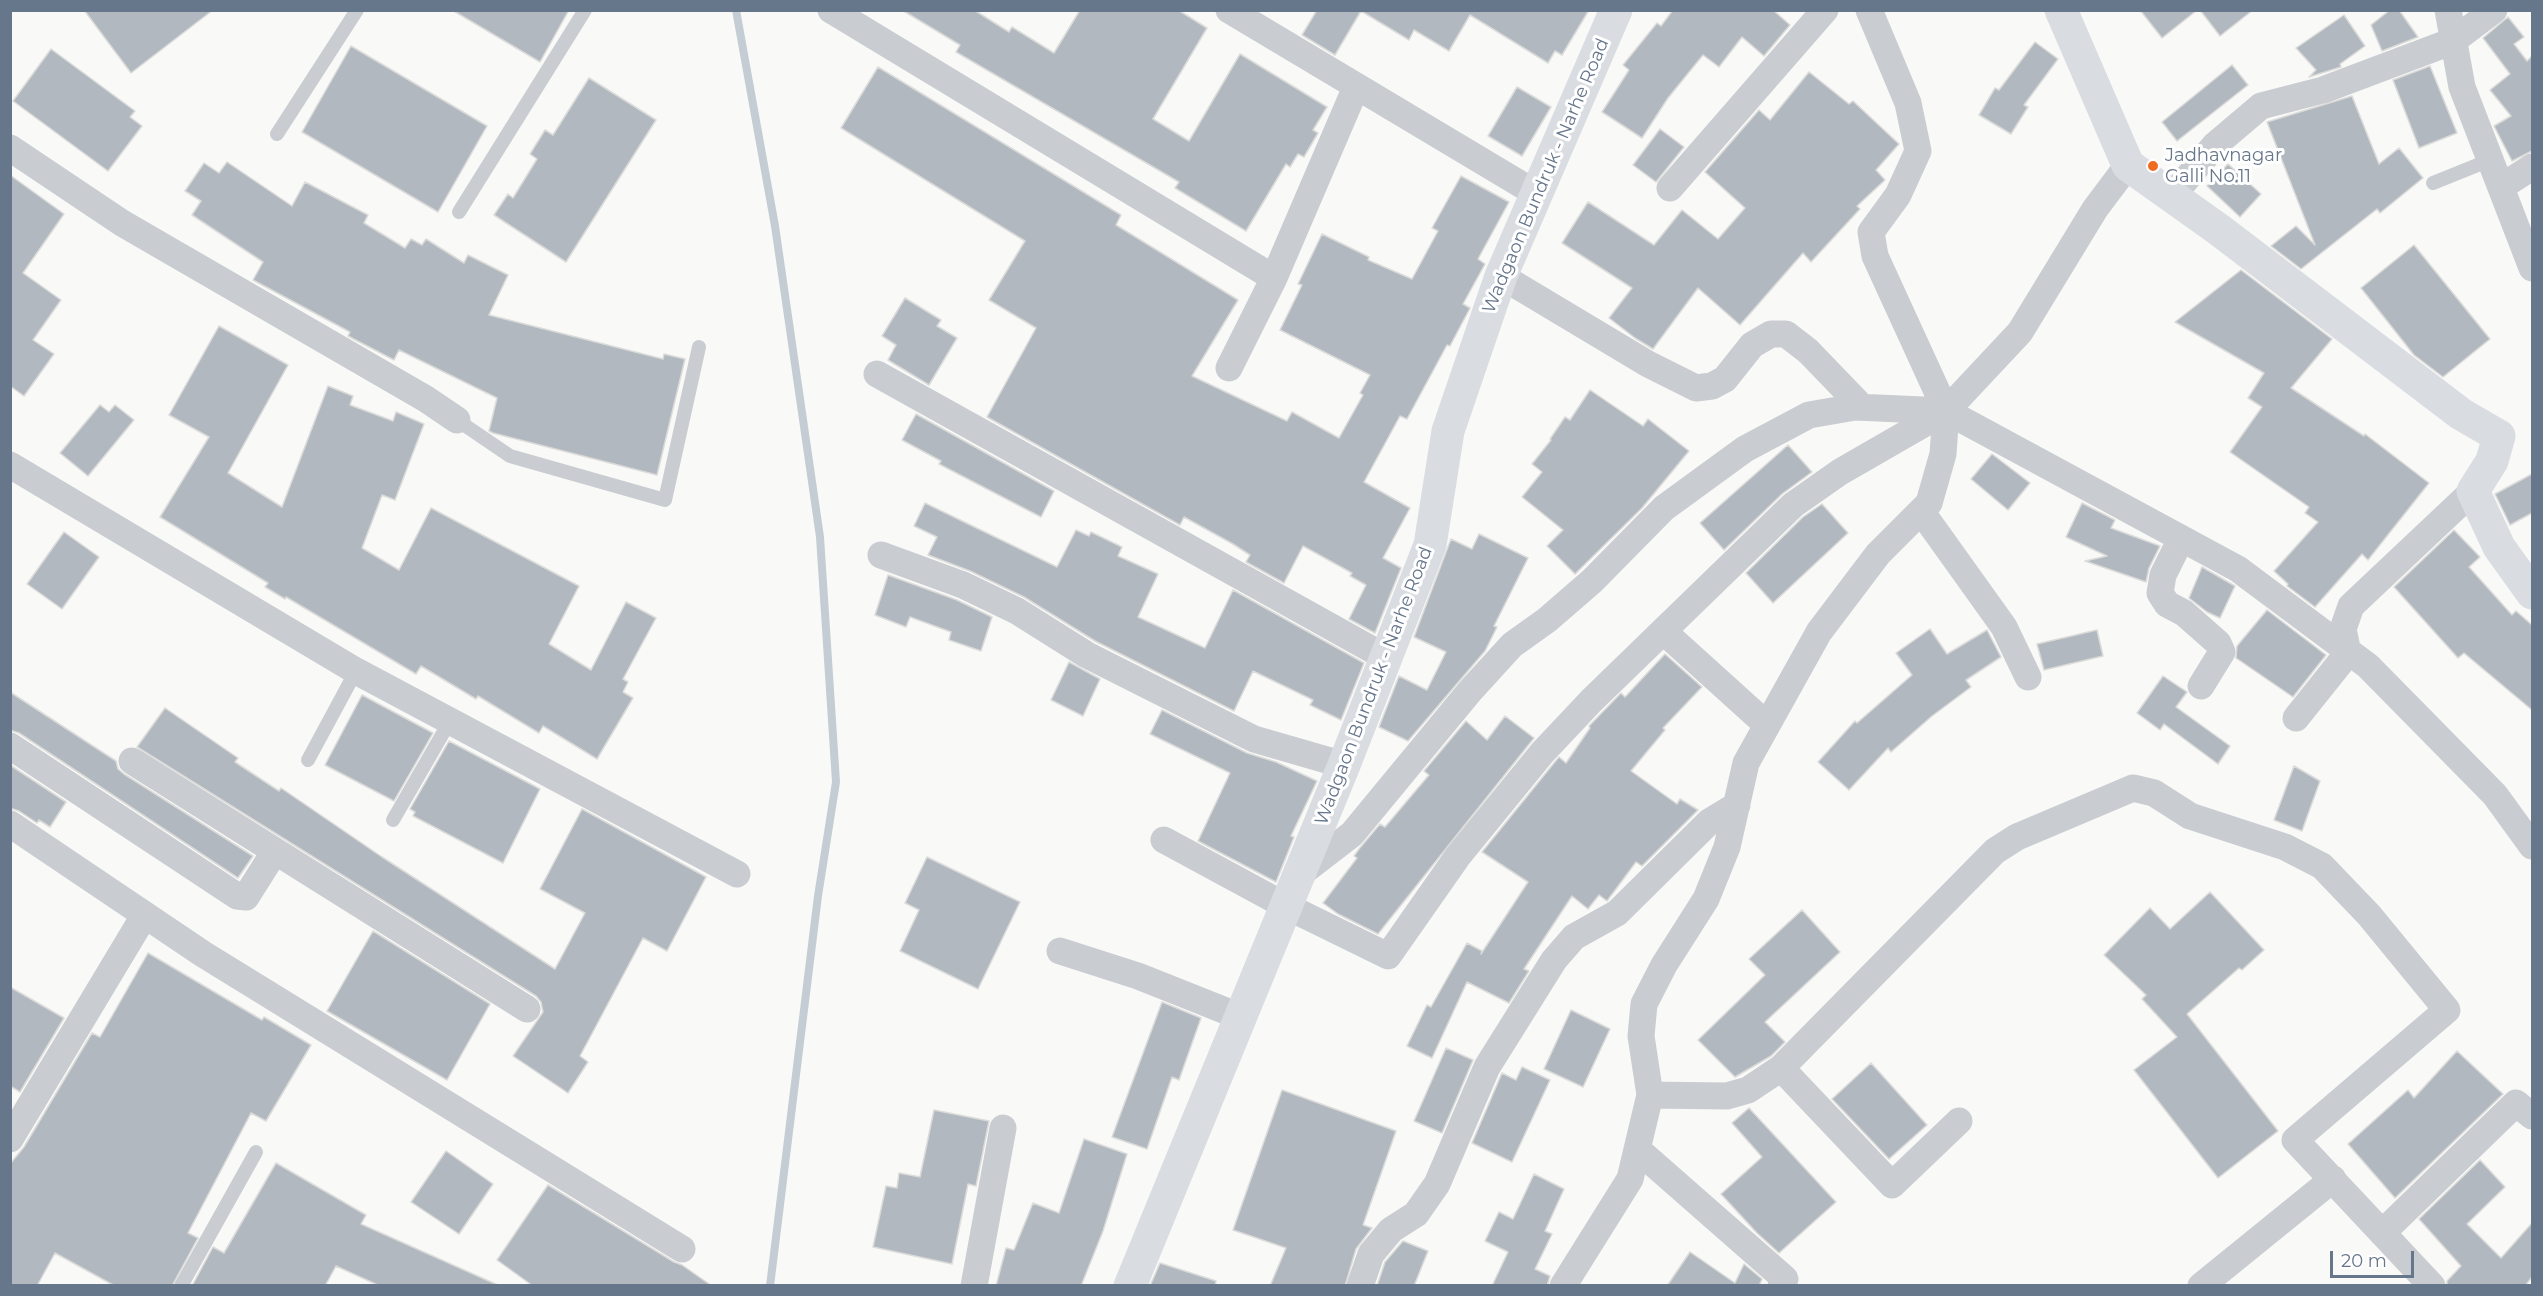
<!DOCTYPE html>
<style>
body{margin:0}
#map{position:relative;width:2543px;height:1296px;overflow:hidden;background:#f9faf7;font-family:Montserrat,sans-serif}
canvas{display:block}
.frame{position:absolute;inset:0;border:12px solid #66768b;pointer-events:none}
.scale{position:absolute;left:2330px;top:1251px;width:84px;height:27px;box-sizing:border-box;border:3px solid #66768b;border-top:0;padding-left:8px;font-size:18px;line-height:21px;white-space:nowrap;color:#66768b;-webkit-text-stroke:4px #fff;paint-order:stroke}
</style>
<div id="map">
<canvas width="2543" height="1296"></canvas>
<div class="frame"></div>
<div class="scale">20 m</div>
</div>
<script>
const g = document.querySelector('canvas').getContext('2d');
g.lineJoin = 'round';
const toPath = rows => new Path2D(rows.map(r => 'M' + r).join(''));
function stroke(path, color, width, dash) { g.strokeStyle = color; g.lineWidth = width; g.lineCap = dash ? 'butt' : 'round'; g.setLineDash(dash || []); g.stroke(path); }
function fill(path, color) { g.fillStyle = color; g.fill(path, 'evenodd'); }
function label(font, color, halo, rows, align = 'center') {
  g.font = font + ' Montserrat,sans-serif'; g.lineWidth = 6; g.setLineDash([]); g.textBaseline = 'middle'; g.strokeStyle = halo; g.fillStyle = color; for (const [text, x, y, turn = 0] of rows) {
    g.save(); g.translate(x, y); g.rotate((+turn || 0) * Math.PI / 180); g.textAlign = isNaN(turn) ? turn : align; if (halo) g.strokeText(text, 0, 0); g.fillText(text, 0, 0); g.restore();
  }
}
stroke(toPath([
 [736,10,775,226,820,537,836,782,818,896,770,1286]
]), '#c4cdd4', 8);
const building = toPath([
 [84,10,213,10,131,73,84,10],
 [452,10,569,10,540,62,452,10],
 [902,10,974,10,1009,32,1012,27,1054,53,1080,10,1178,10,1207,28,1153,119,1189,141,1240,54,1327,107,1313,130,1318,133,1304,157,1298,154,1290,167,1286,164,1246,231,1175,188,1179,182,956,52,960,45,902,10],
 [1317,10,1589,10,1562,55,1555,51,1548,63,1470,15,1449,51,1414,30,1409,40,1361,11,1335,55,1302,35,1317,10],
 [1673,10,1773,10,1790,25,1764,56,1742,37,1719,67,1703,55,1668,98,1642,138,1602,112,1629,70,1623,65,1657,23,1661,26,1673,10],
 [2140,10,2196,11,2162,38,2140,10],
 [2200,10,2253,10,2220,36,2200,10],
 [2390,10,2399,10,2418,37,2382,51,2371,25,2390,10],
 [2344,15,2365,46,2340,64,2341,67,2309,77,2316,70,2296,48,2344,15],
 [2508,17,2524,37,2514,44,2527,61,2532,56,2532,151,2512,161,2494,126,2511,116,2490,90,2510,74,2483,38,2508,17],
 [2035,42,2058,59,2024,105,2028,107,2011,134,1979,115,1995,88,1999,90,2035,42],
 [351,46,487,126,438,212,302,132,351,46],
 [51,49,135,111,130,117,142,126,108,171,13,101,51,49],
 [2232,65,2248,85,2177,141,2162,122,2232,65],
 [2430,66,2457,133,2419,148,2393,80,2430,66],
 [878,67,1121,215,1116,225,1238,300,1192,376,1287,421,1292,412,1339,438,1363,395,1360,393,1370,375,1280,330,1302,285,1298,284,1322,234,1369,257,1368,260,1412,279,1438,231,1432,228,1461,176,1509,202,1478,259,1485,264,1463,304,1470,308,1469,310,1450,346,1447,345,1407,419,1400,416,1364,482,1410,508,1383,558,1401,568,1375,633,1349,619,1366,585,1350,576,1352,573,1303,546,1284,583,1246,562,1250,555,1233,544,1184,517,1180,525,987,417,1036,328,989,300,1025,241,841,128,878,67],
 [1809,72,1849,104,1853,101,1899,144,1876,170,1885,180,1857,206,1860,209,1811,262,1803,253,1740,325,1698,288,1653,349,1635,338,1609,318,1632,288,1562,243,1588,202,1654,245,1682,210,1718,239,1745,208,1705,172,1759,110,1770,120,1809,72],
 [589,78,656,120,566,262,494,215,508,194,513,198,537,159,530,154,545,130,553,135,589,78],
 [1517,87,1551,107,1522,156,1488,136,1517,87],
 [2352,96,2379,164,2399,148,2423,178,2380,213,2377,209,2301,269,2271,246,2296,226,2315,245,2267,122,2352,96],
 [1660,129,1684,147,1656,182,1633,165,1660,129],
 [227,162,292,206,305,182,368,215,364,223,405,248,411,239,422,245,426,239,464,263,468,255,508,275,489,315,663,359,664,354,685,359,657,475,493,433,489,431,497,398,399,350,394,360,348,336,350,332,253,280,263,262,192,215,201,201,185,191,204,163,219,173,227,162],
 [2228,164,2261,194,2240,217,2207,186,2228,164],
 [10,175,64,214,23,273,61,300,33,340,54,354,24,396,10,386,10,175],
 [2414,245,2490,339,2443,377,2414,355,2361,288,2414,245],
 [2241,270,2332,339,2291,388,2364,436,2365,434,2429,483,2368,560,2362,554,2315,607,2287,586,2288,584,2274,571,2318,522,2305,513,2309,507,2230,452,2262,407,2248,398,2264,373,2175,322,2241,270],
 [905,298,941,320,937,326,957,338,929,385,888,360,896,345,882,336,905,298],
 [219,326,288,365,228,473,282,507,328,386,353,396,350,405,393,421,396,412,424,424,395,500,382,495,362,548,399,570,431,508,579,586,549,644,591,670,626,602,656,618,623,679,628,682,623,692,633,698,597,759,543,726,539,733,478,696,476,699,421,666,416,674,286,597,285,599,265,587,268,583,160,517,209,437,169,415,219,326],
 [1590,390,1643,426,1648,419,1689,451,1642,508,1575,574,1547,546,1563,530,1522,497,1542,472,1532,464,1551,440,1550,439,1565,417,1570,420,1590,390],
 [100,405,109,412,115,405,134,420,88,476,60,453,100,405],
 [916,414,1054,491,1041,517,939,464,941,461,902,440,916,414],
 [1788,445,1812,472,1782,494,1724,550,1700,523,1788,445],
 [1992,454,2030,483,2008,510,1971,479,1992,454],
 [2532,474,2532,513,2510,525,2495,494,2532,474],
 [925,503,1057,567,1076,530,1089,536,1091,532,1122,547,1118,556,1158,574,1138,617,1205,648,1233,590,1364,663,1341,720,1310,705,1313,700,1253,671,1234,711,1095,641,1024,597,970,571,928,555,937,537,914,526,925,503],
 [2082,503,2115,520,2111,528,2160,546,2149,568,2146,582,2085,561,2107,556,2066,537,2082,503],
 [1822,504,1848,533,1773,603,1746,573,1803,517,1822,504],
 [2454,530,2480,557,2469,567,2512,615,2516,611,2532,625,2532,710,2464,653,2458,658,2394,587,2454,530],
 [64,532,99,557,62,609,27,584,64,532],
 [1479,534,1528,558,1494,626,1497,627,1485,651,1408,741,1379,727,1399,676,1427,690,1446,652,1414,637,1451,539,1472,549,1479,534],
 [2202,567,2235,586,2220,618,2207,612,2189,598,2202,567],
 [888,575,957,600,992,617,981,651,949,640,951,632,910,617,906,627,875,615,888,575],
 [2267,610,2326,655,2293,697,2236,658,2237,646,2267,610],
 [1930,629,1947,654,1987,630,2001,657,1966,680,1971,687,1932,716,1891,752,1888,748,1849,790,1818,762,1855,721,1857,723,1912,675,1896,653,1930,629],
 [2097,630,2103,656,2044,670,2037,644,2097,630],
 [1665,654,1702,687,1663,728,1665,730,1631,771,1677,804,1680,799,1698,810,1642,866,1636,862,1607,901,1599,895,1588,909,1572,896,1524,969,1529,971,1509,1003,1467,982,1432,1058,1407,1046,1427,1005,1431,1007,1467,943,1482,951,1481,954,1528,882,1482,852,1554,763,1559,757,1566,763,1590,728,1589,726,1621,693,1625,697,1665,654],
 [1069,662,1100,679,1083,716,1051,700,1069,662],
 [2163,676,2187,692,2176,707,2230,746,2218,764,2164,724,2160,730,2137,713,2163,676],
 [10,692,116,761,118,769,124,774,253,856,238,878,19,733,10,730,10,692],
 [362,695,433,733,394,801,325,765,362,695],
 [165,708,238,758,235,762,279,791,281,788,382,857,555,969,585,913,540,889,582,809,706,877,667,951,643,938,580,1056,588,1062,568,1093,513,1056,543,1012,541,1002,536,996,137,747,165,708],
 [1162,710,1247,753,1276,762,1317,781,1291,836,1294,837,1276,882,1198,841,1230,773,1150,734,1162,710],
 [1505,716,1534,738,1378,934,1338,914,1323,903,1357,858,1354,856,1359,849,1380,824,1385,827,1429,775,1424,771,1466,721,1487,740,1505,716],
 [449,741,540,789,503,863,413,816,415,812,410,809,449,741],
 [10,765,66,802,50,827,39,820,37,823,19,811,10,808,10,765],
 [2294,766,2320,781,2302,831,2274,820,2294,766],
 [927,857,1020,902,978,989,900,951,919,910,905,903,927,857],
 [2210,892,2264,950,2242,970,2239,968,2187,1014,2278,1131,2218,1178,2134,1070,2177,1037,2142,999,2146,995,2104,955,2150,908,2170,929,2210,892],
 [1802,910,1840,952,1765,1022,1785,1042,1771,1056,1735,1077,1698,1040,1765,975,1749,959,1802,910],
 [373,931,490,1004,447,1080,327,1011,373,931],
 [148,953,262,1020,264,1017,311,1045,266,1121,251,1113,188,1233,198,1238,172,1286,115,1286,55,1253,37,1286,10,1286,10,1164,24,1147,92,1033,100,1037,148,953],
 [10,987,64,1018,20,1092,10,1086,10,987],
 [1162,1002,1201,1018,1179,1080,1172,1077,1147,1149,1112,1137,1162,1002],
 [1571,1010,1610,1029,1583,1087,1544,1069,1571,1010],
 [1446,1048,1473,1060,1442,1133,1414,1121,1446,1048],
 [2457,1051,2503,1094,2395,1198,2348,1144,2408,1090,2414,1098,2457,1051],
 [1871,1063,1927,1125,1889,1159,1832,1099,1871,1063],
 [1522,1067,1550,1080,1512,1162,1472,1143,1502,1073,1516,1080,1522,1067],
 [1282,1090,1396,1131,1363,1225,1372,1228,1356,1249,1345,1286,1270,1286,1286,1248,1233,1230,1282,1090],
 [1749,1108,1836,1202,1779,1253,1757,1233,1721,1194,1762,1157,1732,1123,1749,1108],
 [934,1110,989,1121,976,1186,968,1184,952,1264,873,1247,886,1186,897,1188,899,1173,920,1177,934,1110],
 [1084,1139,1127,1154,1103,1231,1081,1286,996,1286,1006,1248,1014,1250,1033,1203,1059,1213,1084,1139],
 [446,1151,493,1184,459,1234,411,1202,446,1151],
 [2480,1160,2505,1187,2467,1224,2501,1258,2532,1223,2532,1277,2525,1286,2447,1286,2447,1281,2461,1266,2419,1219,2480,1160],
 [276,1163,366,1215,361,1224,500,1286,380,1286,336,1266,325,1286,192,1286,213,1247,224,1253,276,1163],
 [1534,1174,1564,1189,1545,1231,1552,1234,1535,1269,1550,1276,1547,1286,1492,1286,1508,1252,1485,1241,1499,1212,1513,1219,1534,1174],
 [548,1185,674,1262,682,1265,712,1286,533,1286,497,1260,548,1185],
 [1403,1241,1428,1251,1414,1286,1377,1286,1385,1262,1403,1241],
 [1690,1252,1735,1283,1744,1264,1762,1279,1759,1286,1667,1286,1690,1252],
 [1160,1263,1216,1281,1215,1286,1150,1286,1160,1263]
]);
fill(building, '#b1b8c0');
stroke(building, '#dbdbd9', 1.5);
stroke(toPath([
 [277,134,357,10],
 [2433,183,2490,160],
 [459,212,585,10],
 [457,420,510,456,665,500,699,347],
 [308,760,356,671],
 [393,820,450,721],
 [181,1286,256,1152]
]), '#c9ccd1', 14);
stroke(toPath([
 [831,10,1274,278],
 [1229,10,1537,194],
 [2448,10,2462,87,2532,268],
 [10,148,122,223,426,399,457,420],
 [2501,187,2532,167],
 [1670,188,1825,10],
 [2172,196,2215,145,2261,106,2323,90,2453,41,2494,10],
 [1501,276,1648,364,1696,388,1712,386,1725,379,1752,345,1771,334,1786,334,1808,351,1862,407],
 [1229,368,1274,278,1356,87],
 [877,374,1387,658],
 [10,465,356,671,737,874],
 [1921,511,2004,627,2028,677],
 [2181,539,2163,575,2160,593,2167,604,2184,613,2218,643,2222,652,2201,686],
 [881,555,963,585,1017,611,1087,655,1254,739,1344,765],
 [1663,631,1767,725],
 [2296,718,2348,653,2343,629,2351,606,2473,491],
 [10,746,237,896,246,897,275,851,527,1009],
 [132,761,275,851],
 [10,824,203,954,682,1249],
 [1164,840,1286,906,1388,956,1458,856,1542,753,1591,701,1793,505,1840,472,1946,411,2020,332,2095,209,2128,165],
 [1300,874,1352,834,1470,691,1512,645,1547,620,1592,581,1664,508,1745,449,1809,415,1855,407,1946,411,2238,569,2368,666,2495,795,2532,846],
 [1060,951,1138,976,1241,1017],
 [1781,1068,1892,1185,1959,1121],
 [1650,1095,1727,1096,1748,1090,1781,1068,1995,851,2017,837,2133,788,2154,793,2190,816,2285,847,2322,866,2369,915,2447,1010,2295,1140,2432,1286],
 [10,1139,144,916],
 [1638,1150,1785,1279,1781,1286],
 [2382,1233,2516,1103,2532,1116],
 [974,1286,1003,1128],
 [1360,1286,1371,1254,1391,1230,1416,1214,1437,1184,1487,1067,1554,960,1574,937,1617,913,1709,822,1737,805],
 [1563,1286,1630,1179,1650,1095,1641,1036,1644,1004,1664,965,1706,899,1727,847,1746,763,1819,632,1878,554,1929,503,1943,454,1946,411,1875,256,1871,232,1898,195,1918,151,1908,103,1869,10],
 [2201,1286,2333,1179]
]), '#c9ccd1', 27);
stroke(toPath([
 [2061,10,2128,165,2218,229,2461,414,2499,436,2492,461,2473,491,2499,547,2532,593],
 [1130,1286,1344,765,1430,545,1448,431,1501,276,1616,10]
]), '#d9dde2', 33);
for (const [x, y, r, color] of [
 [2153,166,6,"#f16b1f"]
]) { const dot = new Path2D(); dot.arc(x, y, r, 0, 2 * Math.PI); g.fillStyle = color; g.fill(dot); stroke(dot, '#fff', 2); }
label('18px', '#66768b', '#fff', [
 ["Jadhavnagar",2165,156],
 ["Galli No.11",2165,177]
], 'left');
label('18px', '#66768b', '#fff', [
 ["Wadgaon Bundruk - Narhe Road",1546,176,-67],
 ["Wadgaon Bundruk - Narhe Road",1374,686,-69]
]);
</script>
